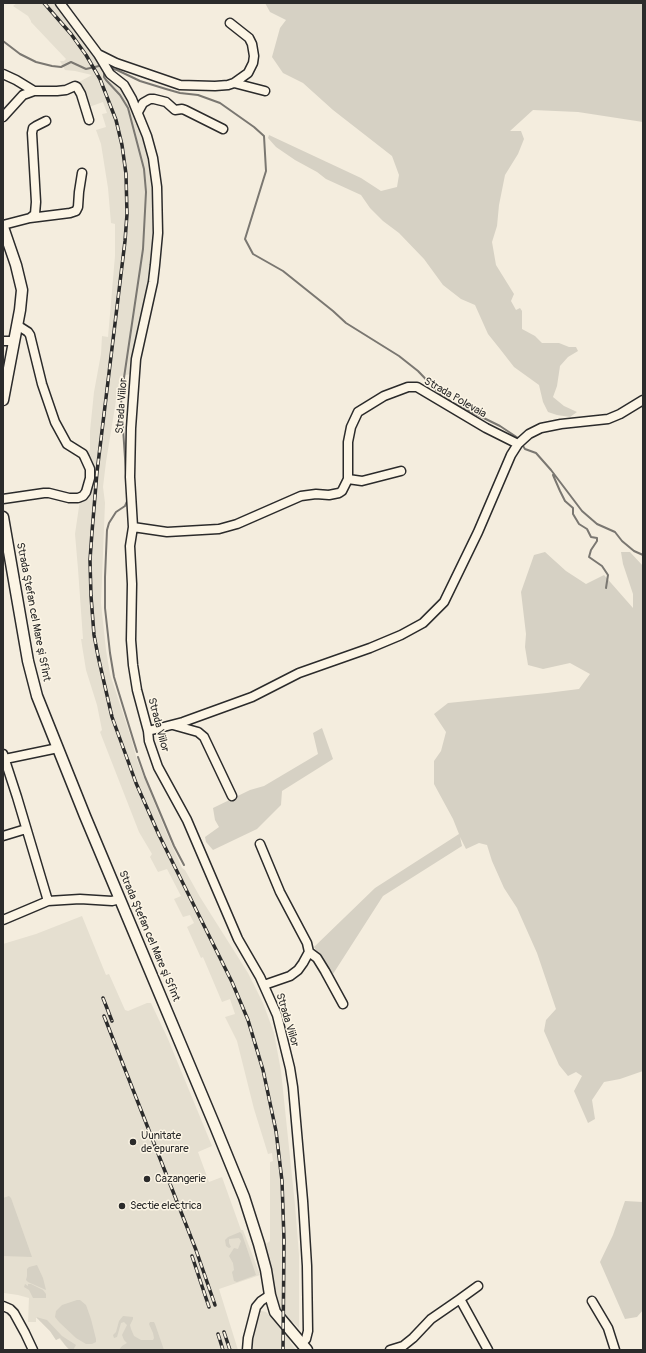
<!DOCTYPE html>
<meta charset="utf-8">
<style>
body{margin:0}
#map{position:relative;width:646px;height:1353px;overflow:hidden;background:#f4edde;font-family:Pangolin,sans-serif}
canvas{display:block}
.frame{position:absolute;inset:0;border:4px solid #2b2b2b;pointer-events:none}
</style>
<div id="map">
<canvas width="646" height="1353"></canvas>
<div class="frame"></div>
</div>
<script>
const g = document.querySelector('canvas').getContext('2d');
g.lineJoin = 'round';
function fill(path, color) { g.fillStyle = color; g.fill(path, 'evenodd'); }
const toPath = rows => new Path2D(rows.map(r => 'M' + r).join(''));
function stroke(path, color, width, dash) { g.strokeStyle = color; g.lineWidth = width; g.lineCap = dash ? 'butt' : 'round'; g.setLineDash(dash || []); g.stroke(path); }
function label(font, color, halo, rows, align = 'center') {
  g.font = font + ' Pangolin,sans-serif'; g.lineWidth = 3; g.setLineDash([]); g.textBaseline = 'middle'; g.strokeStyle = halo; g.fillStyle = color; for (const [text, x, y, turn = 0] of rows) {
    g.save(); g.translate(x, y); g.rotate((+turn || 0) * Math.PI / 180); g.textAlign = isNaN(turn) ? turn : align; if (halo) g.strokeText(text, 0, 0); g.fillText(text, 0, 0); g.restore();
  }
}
fill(toPath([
 [17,3,54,3,103,69,128,95,139,127,148,161,153,189,153,234,151,277,131,374,120,376,106,462,103,487,105,503,101,603,106,650,110,674,131,738,137,760,166,832,182,868,185,870,200,897,248,973,263,1003,274,1033,281,1071,295,1205,299,1255,299,1328,293,1322,290,1342,296,1350,250,1350,258,1310,266,1312,272,1318,277,1304,266,1244,270,1241,270,1162,273,1161,272,1153,268,1154,254,1109,237,1041,225,1017,235,1014,230,999,222,1002,203,957,201,958,187,927,194,923,190,915,183,917,174,899,181,896,167,869,158,872,150,857,152,854,139,832,100,732,102,730,97,705,86,670,81,639,83,639,78,569,75,534,81,493,84,490,87,471,87,451,90,450,90,431,94,392,101,354,102,336,108,337,115,256,115,224,111,223,108,188,101,144,96,130,106,127,102,114,107,113,103,102,89,107,79,82,92,75,75,71,65,70,60,61,64,61,66,59,31,22,31,21,28,16,13,6],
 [82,916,106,975,109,974,125,1010,128,1011,147,1003,151,1003,168,1039,212,1146,198,1152,209,1182,222,1177,241,1230,243,1230,260,1275,219,1289,238,1350,69,1350,59,1338,56,1340,50,1331,36,1317,36,1322,28,1322,29,1298,18,1295,4,1293,3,1300,3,944,36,934]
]), '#e5dfd0');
fill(toPath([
 [265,3,643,3,643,122,578,112,533,110,510,131,521,131,524,139,518,154,505,175,499,205,497,226,492,242,496,265,514,294,511,301,516,310,520,308,522,311,522,329,535,336,542,343,559,343,569,347,576,347,578,351,568,357,560,366,557,386,553,397,564,406,577,412,570,417,557,415,548,412,543,402,539,385,514,367,500,349,488,334,475,305,461,299,443,285,424,259,399,233,383,221,370,208,361,195,326,179,317,172,295,160,276,147,268,138,269,135,361,178,381,191,397,187,399,175,392,156,333,110,303,83,283,73,272,57,280,28,286,20,270,12],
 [545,552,566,571,586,584,604,575,633,608,633,594,623,564,621,552,630,552,643,566,643,1071,620,1079,604,1082,592,1100,595,1119,588,1123,574,1091,582,1076,576,1072,568,1076,559,1065,544,1031,546,1020,556,1009,537,953,517,908,504,888,492,861,487,845,479,843,466,849,460,837,462,846,383,896,333,974,314,947,375,888,459,834,453,819,434,784,434,761,441,751,446,732,434,714,448,703,547,693,579,689,590,674,570,663,543,669,528,665,525,647,526,634,521,592,534,555],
 [322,728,333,759,282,791,281,805,257,829,213,850,206,842,205,837,219,827,215,820,213,808,250,790,264,786,318,754,313,733],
 [9,1196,11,1198,32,1257,3,1256,3,1198],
 [625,1201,643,1202,643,1310,637,1317,625,1319,600,1262,613,1235],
 [240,1232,242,1234,256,1275,237,1282,234,1281,232,1272,234,1270,233,1263,229,1256,234,1248,238,1249,241,1241,239,1238,229,1239,229,1243,231,1247,229,1248,226,1246,225,1240,228,1237],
 [37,1265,43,1278,46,1290,28,1282,26,1280,27,1276,27,1269,29,1267],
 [25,1284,28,1286,28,1284,31,1284,43,1290,46,1294,46,1298,33,1298,29,1290,24,1287],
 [77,1300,80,1300,86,1305,91,1319,96,1339,96,1342,92,1344,86,1344,76,1338,59,1322,55,1317,56,1311,62,1305],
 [123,1316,133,1317,133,1319,130,1325,131,1329,134,1336,141,1340,153,1340,154,1338,153,1333,149,1324,150,1322,154,1322,155,1324,164,1350,119,1350,122,1346,127,1343,124,1340,122,1335,127,1325,124,1322,121,1323,117,1337,114,1338,113,1335,116,1332,119,1321],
 [36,1317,47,1320,62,1336,76,1345,73,1350,70,1350,65,1345,60,1338,56,1340,50,1331]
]), '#d6d1c4');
stroke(toPath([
 [3,41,20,54,36,62,52,66,61,67,71,62,86,69,99,66,103,66],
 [104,68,104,77,106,80,120,95,128,108,144,169,146,192,143,249,121,398,126,473],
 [109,68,117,70,140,81,166,89,180,93,198,95,220,103,254,127,264,136,266,171,245,239,253,254,283,271,333,311,346,323,399,356,418,371,439,393,453,403,500,426,518,438],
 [523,446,525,449,536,453,551,470,582,511,597,524,615,532,622,541,634,551,643,555],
 [553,475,560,491,565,501,573,508,573,514,579,524,587,529,591,537,597,538,597,541,591,550,589,557,602,566,608,575,606,588],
 [128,499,125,506,116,512,109,523,107,530,105,577,105,608,110,653,114,677,137,752],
 [138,757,145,777,174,846,184,865]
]), '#7a7771', 2);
const minor = toPath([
 [60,3,98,54,116,63,180,85,215,86,228,85,234,83,248,73,253,63,254,56,252,44,249,38,230,23],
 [98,54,110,74,124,85,132,99,147,136,153,158,157,187,158,233,155,265,153,282,136,359,131,428,130,477,133,527,130,546,132,584,131,640,133,665,137,690,148,731,149,741,158,767,187,820,238,939,260,977,277,1015,290,1068,293,1087,303,1201,307,1266,308,1331,306,1339,302,1343],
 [3,74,16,80,34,91,57,91,66,90,75,86,77,87,81,94,89,120],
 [234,83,265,91],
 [138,112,143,103,150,99,154,99,166,102,175,110,182,109,185,110,223,129],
 [3,117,23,95,34,91],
 [30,218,70,213,76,211,78,207,79,192,82,173],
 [3,225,30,218,35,214,36,202,32,133,33,128,36,126,46,121],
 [3,341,13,341],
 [348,479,362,481,401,471],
 [3,499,44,493,49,493,69,498,78,498,83,496,86,492,90,478,90,469,85,458,83,454,67,444,55,422,42,384,30,335,28,332,17,325],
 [133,527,167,532,219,529,237,524,301,496,316,494,329,495,339,493,342,491,348,479,348,442,351,427,358,412,384,396,408,387,417,387,486,428,518,444],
 [173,725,198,732,204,737,232,796],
 [148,731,183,722,252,697,299,673,370,648,401,635,423,623,444,602,478,532,511,455,518,444,529,434,541,428,561,424,608,419,620,414,643,400],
 [3,754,17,797,48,901],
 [5,759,58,748],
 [3,836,26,829],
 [260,844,280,892,307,943,309,952,303,963,298,970,290,976,264,985],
 [3,920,48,901,80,899,112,901,120,899],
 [309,952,317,958,325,971,343,1004],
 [460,1299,478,1286],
 [592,1301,608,1328,615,1350],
 [3,1306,10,1309,14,1313,25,1333,33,1350],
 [247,1350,248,1338,256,1307,261,1301,270,1295],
 [390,1350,403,1346,413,1338,431,1319,460,1299,488,1350]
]);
const major = toPath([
 [3,227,16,265,22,290,20,310,3,400],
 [3,517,28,661,37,696,85,816,215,1126,244,1197,259,1244,266,1270,270,1295,275,1312,307,1350]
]);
stroke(minor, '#2b2b2b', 11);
stroke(major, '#2b2b2b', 13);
stroke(minor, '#fcf5e5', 8);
stroke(major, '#fcf5e5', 10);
const rail = toPath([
 [44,3,71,34,86,55,100,79,116,120,122,145,126,174,127,214,125,241,97,472,92,532,90,560,91,596,94,635,98,656,112,717,136,783,159,835,232,982,248,1020,263,1070,276,1131,282,1181,284,1240,283,1350],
 [103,998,112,1021],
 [104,1016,196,1250,215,1305],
 [192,1256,209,1307],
 [224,1332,230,1350],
 [218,1334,223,1350]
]);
stroke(rail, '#2b2b2b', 3.5);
stroke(rail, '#fcf5e5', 2, [6]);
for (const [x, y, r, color] of [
 [133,1142,4,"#2b2b2b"],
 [147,1179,4,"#2b2b2b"],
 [122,1206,4,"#2b2b2b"]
]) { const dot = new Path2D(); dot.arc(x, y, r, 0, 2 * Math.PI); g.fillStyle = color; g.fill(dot); stroke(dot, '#fcf5e5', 1.5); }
label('11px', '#2b2b2b', '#fcf5e5', [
 ["Strada Polevaia",455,398,30],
 ["Strada Viilor",122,406,-86],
 ["Strada Ştefan cel Mare şi Sfînt",33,612,79],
 ["Strada Viilor",158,725,75],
 ["Strada Ştefan cel Mare şi Sfînt",149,936,67],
 ["Strada Viilor",287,1020,73]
]);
label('11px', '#2b2b2b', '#fcf5e5', [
 ["Uunitate",141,1136],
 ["de epurare",141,1149],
 ["Cazangerie",155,1179],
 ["Sectie electrica",130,1206]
], 'left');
</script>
